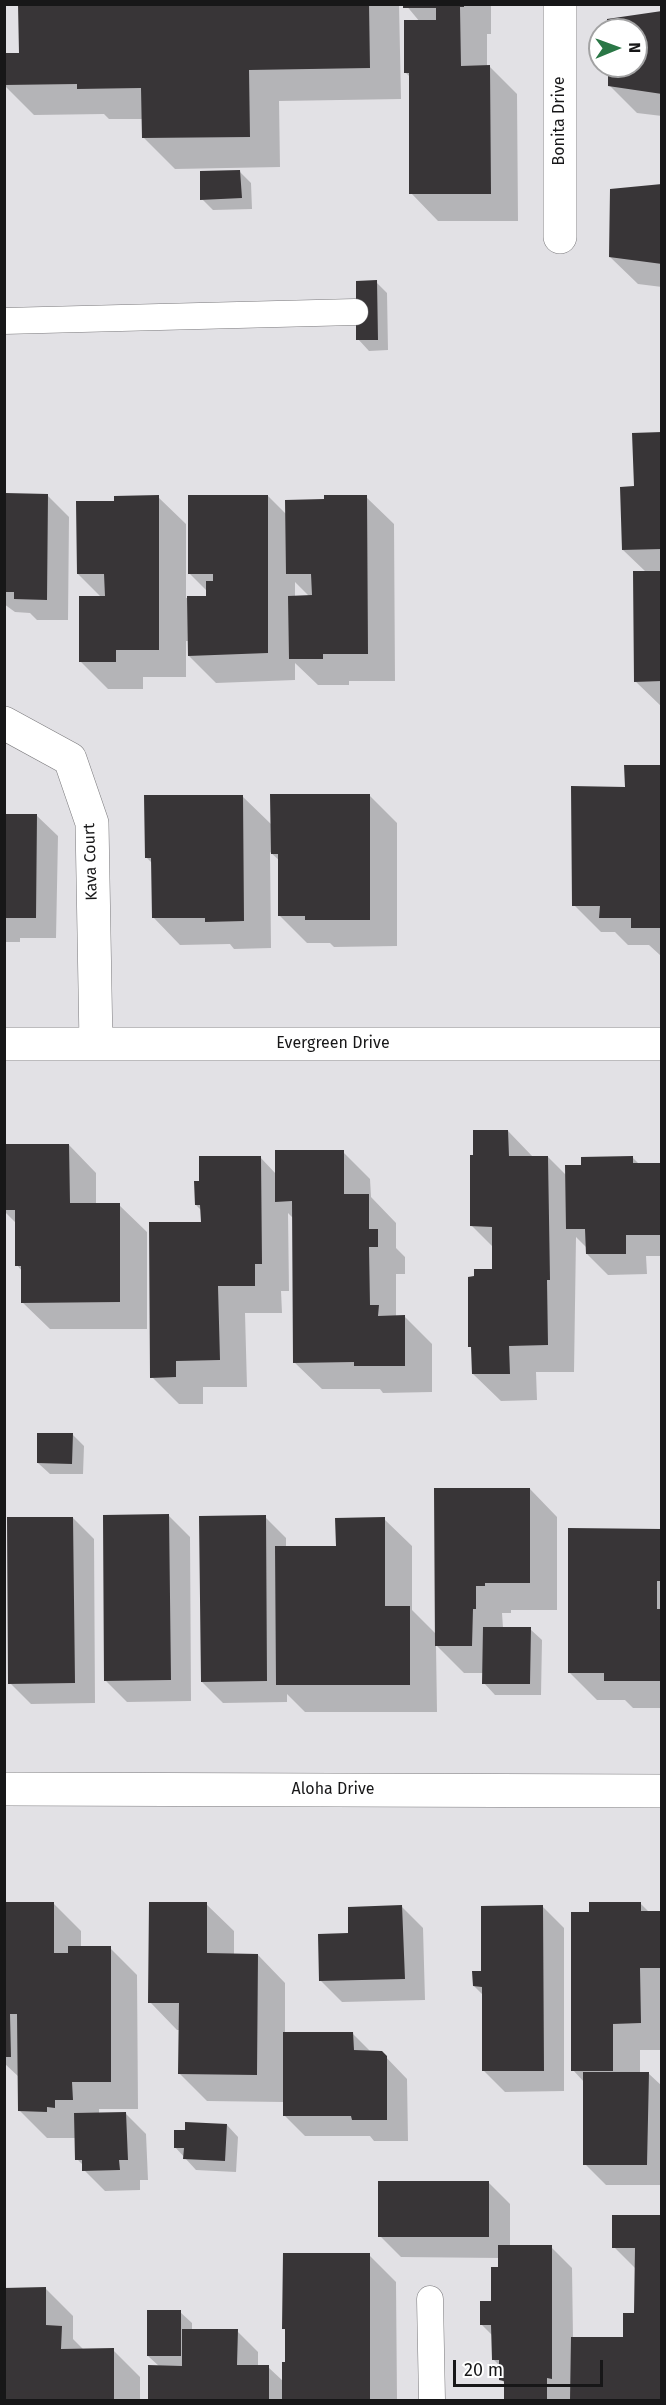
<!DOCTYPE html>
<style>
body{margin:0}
#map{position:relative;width:666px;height:2405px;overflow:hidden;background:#e2e1e5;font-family:"Fira Sans",sans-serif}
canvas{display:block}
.frame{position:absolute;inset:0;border:6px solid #171718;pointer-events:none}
.north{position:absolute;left:588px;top:18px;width:60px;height:60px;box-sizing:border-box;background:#fff;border:2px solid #a2a2a3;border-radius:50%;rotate:89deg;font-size:16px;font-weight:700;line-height:24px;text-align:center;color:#171718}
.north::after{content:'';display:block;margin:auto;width:21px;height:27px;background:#2a7746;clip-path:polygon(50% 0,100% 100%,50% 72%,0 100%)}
.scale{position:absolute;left:453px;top:2360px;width:150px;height:27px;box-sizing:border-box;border:3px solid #171718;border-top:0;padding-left:8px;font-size:18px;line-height:21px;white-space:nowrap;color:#171718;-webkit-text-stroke:4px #fff;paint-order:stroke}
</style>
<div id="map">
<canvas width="666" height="2405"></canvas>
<div class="frame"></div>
<div class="north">N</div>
<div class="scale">20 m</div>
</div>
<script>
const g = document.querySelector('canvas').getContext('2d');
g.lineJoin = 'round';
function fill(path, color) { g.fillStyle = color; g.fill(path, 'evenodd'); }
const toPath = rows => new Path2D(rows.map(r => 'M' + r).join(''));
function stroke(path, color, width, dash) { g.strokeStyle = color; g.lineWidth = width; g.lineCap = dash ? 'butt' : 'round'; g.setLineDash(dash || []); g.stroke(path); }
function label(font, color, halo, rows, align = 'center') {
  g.font = font + ' "Fira Sans",sans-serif'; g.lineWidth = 6; g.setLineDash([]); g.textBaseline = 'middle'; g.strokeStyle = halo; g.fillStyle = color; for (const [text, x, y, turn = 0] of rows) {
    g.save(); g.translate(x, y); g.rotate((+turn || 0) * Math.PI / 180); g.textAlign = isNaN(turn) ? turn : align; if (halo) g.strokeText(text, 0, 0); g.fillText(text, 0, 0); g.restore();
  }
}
fill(toPath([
 [19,4,399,4,401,99,279,101,280,167,175,169,144,138,143,119,109,119,104,114,34,115,4,85,4,55,20,55],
 [405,4,491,4,491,34,487,34,487,67,490,67,517,94,518,221,438,221,411,193,410,77,406,73,420,22],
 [662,13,662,116,637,113,610,86,610,66,636,66,636,30,609,30],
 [240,172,251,183,252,209,213,210,202,199],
 [662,185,662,287,638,284,610,257],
 [376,282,387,293,388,350,369,351,358,339],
 [662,434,662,707,635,681,646,572,623,550,635,488],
 [47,495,69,517,68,620,37,620,30,613,15,612,4,604,4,501],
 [268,496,287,515,366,497,394,524,395,681,349,681,349,685,318,685,295,663,295,680,216,683,189,656,189,641,186,641,186,677,143,677,143,689,108,689,81,662,102,598,78,574,115,503,158,497,186,524,186,598,207,597,207,591,189,573],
 [295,582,310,597,295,597],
 [662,767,662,955,660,955,649,945,628,945,615,932,601,932,574,905,626,788],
 [369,795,397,823,397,946,334,947,330,943,307,943,280,916,280,861,270,852,271,948,234,949,230,944,180,945,153,917,152,863,146,857,242,796,272,825],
 [36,815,58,836,56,938,20,938,20,942,4,942,4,834],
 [508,1131,533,1157,548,1157,567,1176,582,1166,632,1157,640,1165,662,1164,662,1256,646,1256,647,1274,608,1275,587,1254,587,1248,576,1237,574,1372,536,1372,537,1400,501,1401,473,1374,473,1350,470,1346,494,1271,494,1248,472,1226],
 [69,1145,96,1173,96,1205,119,1205,147,1232,147,1329,50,1329,22,1302,22,1271,17,1265,16,1223,4,1211,4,1146],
 [343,1152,370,1179,371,1197,396,1223,396,1248,405,1257,405,1274,396,1274,396,1317,405,1317,432,1344,432,1392,383,1393,380,1389,322,1389,294,1362,293,1218,288,1213,289,1291,281,1291,282,1313,245,1313,247,1387,203,1387,203,1404,179,1404,152,1377,202,1223,202,1211,196,1205,260,1157,276,1174],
 [72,1434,84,1446,83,1474,50,1474,38,1463],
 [530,1489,557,1517,557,1610,511,1610,511,1613,502,1613,503,1628,530,1629,542,1640,541,1695,495,1695,484,1683,484,1673,464,1673,436,1645,437,1712,305,1712,287,1694,287,1702,223,1703,202,1682,265,1517,286,1538,286,1548,337,1548,384,1519,412,1546,412,1610,437,1635],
 [169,1516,190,1537,191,1701,127,1702,106,1681],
 [73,1518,94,1539,95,1703,31,1704,10,1683],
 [662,1530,662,1708,633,1708,625,1700,597,1700,570,1673],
 [640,1903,649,1912,662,1912,662,2050,640,2050,640,2073,648,2073,662,2086,662,2185,606,2185,585,2164,584,2082,573,2070,590,1913],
 [4,1904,54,1904,81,1931,81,1948,110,1948,137,1975,138,2109,99,2109,99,2114,125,2113,146,2134,148,2180,140,2180,140,2190,105,2191,84,2170,84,2166,77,2159,76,2138,47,2138,20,2111,20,2078,4,2063],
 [206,1904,234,1931,234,1955,258,1955,285,1983,285,2034,353,2034,371,2052,381,2052,407,2079,408,2141,374,2141,370,2136,305,2136,284,2115,284,2102,207,2101,180,2074,180,2030,177,2030,150,2002],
 [402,1907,423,1928,425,2000,342,2002,321,1981,350,1934],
 [543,1907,564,1928,564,2091,505,2092,484,2071,483,1995,474,1986,483,1972],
 [227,2125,238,2137,236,2172,196,2170,175,2147],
 [489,2183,510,2204,510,2247,551,2247,572,2268,573,2338,624,2339,636,2314,636,2269,614,2247,662,2217,662,2400,567,2399,567,2400,505,2400,505,2384,501,2379,501,2367,493,2359,493,2336,482,2325,493,2303,500,2268,500,2258,401,2257,380,2236],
 [369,2255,396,2282,397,2400,149,2400,149,2367,160,2367,148,2356,180,2312,192,2323,192,2331,237,2331,258,2352,258,2367,268,2367,284,2382,287,2364,286,2331,284,2328],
 [46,2289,73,2316,73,2339,84,2350,113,2350,140,2377,140,2400,4,2400,4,2290]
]), '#0003');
fill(toPath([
 [18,4,369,4,370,68,249,70,250,137,142,138,141,88,77,89,77,84,4,85,4,53,19,53],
 [403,4,464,4,464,7,460,7,461,66,490,65,491,194,409,194,409,73,404,73,404,20,436,20,436,8,403,8],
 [662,11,662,94,608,86,608,66,636,66,636,30,607,30,607,19],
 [240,170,242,198,200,200,200,171],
 [662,184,662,264,609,257,610,189],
 [377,280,378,340,356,340,356,281],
 [662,432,662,549,622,550,620,487,634,486,632,433],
 [5,493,48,494,47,600,14,599,14,592,4,592],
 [159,495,159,650,116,650,116,662,79,662,79,596,105,596,104,574,77,574,76,501,114,501,114,496],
 [188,495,268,495,268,653,188,656,187,596,206,596,206,581,213,581,213,574,188,574],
 [324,495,367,495,368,654,323,654,323,659,289,659,288,596,312,595,311,574,286,574,285,500,324,499],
 [633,571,662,571,662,681,634,682],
 [624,765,662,765,662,928,631,928,631,918,599,918,600,906,572,906,571,786,625,787],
 [270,794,370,794,370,920,305,920,305,916,278,916,278,854,271,854],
 [144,795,243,795,244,921,205,922,205,918,152,918,151,858,145,858],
 [5,814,37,814,36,918,4,918],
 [473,1130,508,1130,509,1156,548,1156,550,1280,547,1280,548,1345,509,1346,510,1374,472,1374,471,1347,468,1347,468,1277,474,1276,474,1269,492,1269,492,1227,470,1226,470,1155,473,1155],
 [4,1144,69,1144,70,1203,120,1203,120,1302,21,1303,21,1266,15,1266,15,1210,4,1210],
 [275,1150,344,1150,344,1194,369,1194,369,1229,378,1229,378,1247,369,1247,370,1305,379,1305,378,1316,405,1315,405,1366,354,1366,354,1362,293,1363,292,1201,275,1202],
 [199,1156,261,1156,262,1264,255,1264,255,1286,218,1286,220,1360,176,1361,176,1377,150,1378,149,1222,201,1222,200,1205,195,1205,194,1181,199,1181],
 [633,1156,633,1163,662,1163,662,1235,626,1235,626,1254,586,1254,585,1229,566,1229,565,1165,581,1165,581,1157],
 [37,1433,73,1433,72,1464,37,1463],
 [434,1488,530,1488,530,1583,485,1583,485,1586,476,1586,476,1609,473,1609,472,1646,435,1646],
 [169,1514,171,1680,104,1681,103,1515],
 [266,1515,267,1681,201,1682,199,1516],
 [7,1517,73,1517,75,1683,8,1684],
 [385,1517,385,1606,410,1606,410,1685,276,1685,275,1546,336,1546,335,1518],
 [568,1528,662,1529,662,1581,657,1581,657,1609,662,1609,662,1681,604,1681,604,1673,568,1673],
 [483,1627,531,1627,530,1684,482,1684],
 [4,1902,54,1902,54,1953,68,1953,68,1946,111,1946,111,2082,72,2082,73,2100,55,2100,55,2108,47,2107,47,2112,18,2111,17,2014,10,2014,11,2057,4,2057],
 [149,1902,207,1902,207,1953,258,1954,257,2075,178,2074,179,2003,148,2003],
 [589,1902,641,1902,641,1911,662,1911,662,1968,640,1968,641,2023,613,2024,613,2071,571,2071,571,1912,589,1912],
 [402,1905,405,1979,319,1981,318,1934,348,1933,348,1907],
 [543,1905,544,2071,482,2071,482,1987,473,1986,472,1971,481,1971,481,1906],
 [283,2032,353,2032,354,2050,382,2051,387,2056,387,2120,352,2120,351,2116,283,2116],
 [583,2072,649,2072,647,2165,583,2165],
 [126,2112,128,2160,119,2160,120,2170,82,2171,82,2160,75,2160,74,2113],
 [185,2122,227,2124,225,2161,183,2159,184,2148,174,2148,174,2130,185,2130],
 [378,2181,489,2181,489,2237,378,2237],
 [612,2215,662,2215,662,2400,570,2400,571,2337,623,2337,623,2313,634,2313,635,2248,612,2248],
 [498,2245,552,2245,552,2379,547,2378,547,2400,504,2400,504,2381,499,2380,499,2360,492,2360,491,2325,480,2325,480,2301,491,2301,491,2267,498,2267],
 [283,2253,370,2253,370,2400,282,2400,282,2362,285,2362,285,2329,282,2329],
 [46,2287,46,2325,62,2326,61,2349,114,2348,114,2400,4,2400,4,2288],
 [147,2310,181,2310,181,2356,147,2356],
 [182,2329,238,2329,237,2365,269,2365,269,2400,148,2400,148,2365,182,2366]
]), '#383537');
const service = toPath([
 [4,321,355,312],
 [430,2299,432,2400]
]);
const minor = toPath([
 [560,237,560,4],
 [4,723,70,759,92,823,96,1044],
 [4,1044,662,1044],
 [4,1789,662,1791]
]);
stroke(service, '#7a797c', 27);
stroke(minor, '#7a797c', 34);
stroke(service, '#fff', 26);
stroke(minor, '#fff', 33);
label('16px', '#171718', '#fff', [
 ["Bonita Drive",560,121,-90],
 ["Kava Court",91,862,-92],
 ["Evergreen Drive",333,1044],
 ["Aloha Drive",333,1790]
]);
</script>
